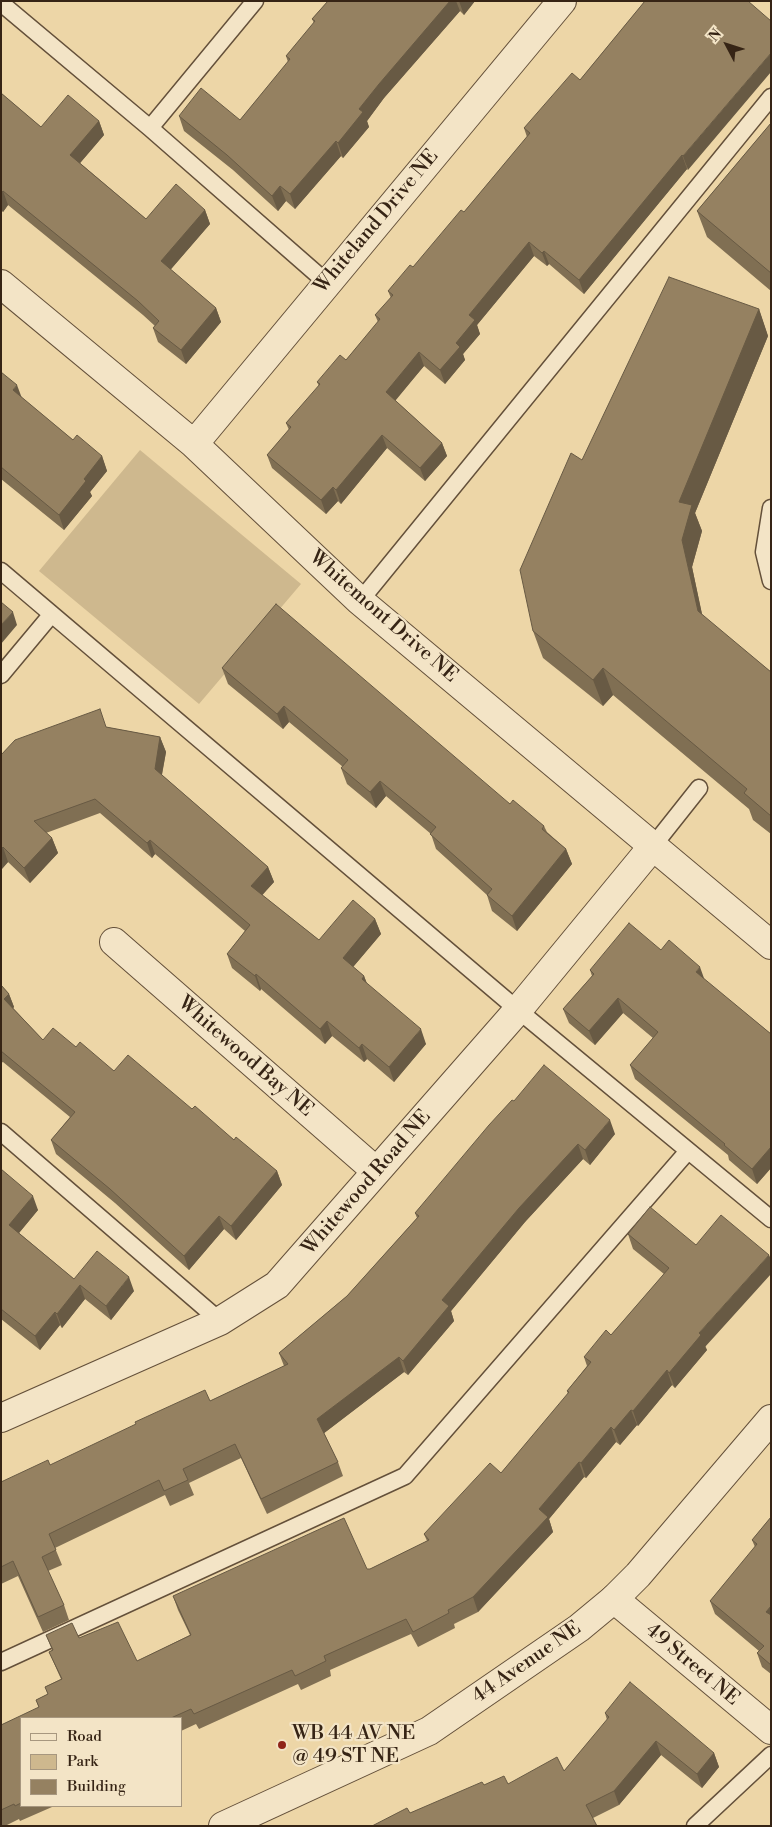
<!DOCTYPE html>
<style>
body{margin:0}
#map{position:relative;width:772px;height:1827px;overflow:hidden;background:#edd6a7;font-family:"Libre Bodoni",serif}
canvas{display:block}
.frame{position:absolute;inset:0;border:2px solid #362415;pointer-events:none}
.legend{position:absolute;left:20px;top:1717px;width:162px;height:90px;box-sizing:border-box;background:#f3e4c6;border:1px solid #a7977f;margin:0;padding:6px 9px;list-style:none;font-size:15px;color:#362415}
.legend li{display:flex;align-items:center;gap:10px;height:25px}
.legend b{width:25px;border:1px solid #a7977f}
.north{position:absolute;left:702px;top:20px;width:50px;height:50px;-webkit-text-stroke:4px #f3e4c6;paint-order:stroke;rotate:310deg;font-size:14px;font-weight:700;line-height:20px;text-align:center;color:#362415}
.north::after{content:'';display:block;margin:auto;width:18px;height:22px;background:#362415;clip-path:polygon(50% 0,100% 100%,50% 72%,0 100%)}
</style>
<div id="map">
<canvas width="772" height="1827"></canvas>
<div class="frame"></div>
<ul class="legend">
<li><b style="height:6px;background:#f3e4c6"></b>Road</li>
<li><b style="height:14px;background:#ceb88e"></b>Park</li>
<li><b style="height:14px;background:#958161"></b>Building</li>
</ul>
<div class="north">N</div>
</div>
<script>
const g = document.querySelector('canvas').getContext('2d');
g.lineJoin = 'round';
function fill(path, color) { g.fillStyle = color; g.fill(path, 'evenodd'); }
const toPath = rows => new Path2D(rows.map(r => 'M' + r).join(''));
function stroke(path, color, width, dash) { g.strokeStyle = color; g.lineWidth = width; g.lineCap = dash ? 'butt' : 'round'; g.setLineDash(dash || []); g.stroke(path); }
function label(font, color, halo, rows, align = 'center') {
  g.font = font + ' "Libre Bodoni",serif'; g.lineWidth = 4.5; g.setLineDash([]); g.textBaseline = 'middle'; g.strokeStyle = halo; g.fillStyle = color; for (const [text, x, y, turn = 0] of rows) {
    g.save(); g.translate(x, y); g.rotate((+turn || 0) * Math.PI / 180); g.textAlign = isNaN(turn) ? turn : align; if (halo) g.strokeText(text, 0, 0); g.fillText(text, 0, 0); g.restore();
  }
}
fill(toPath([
 [140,450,301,584,199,704,39,571]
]), '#ceb88e');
const service = toPath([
 [1,3,150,128,326,282],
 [150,128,255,1],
 [771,508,764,552,771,581],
 [1,571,518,1010,771,1219],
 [360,601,771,97],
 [1,675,51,615],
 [653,846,699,788],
 [1,1132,220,1321],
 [1,1662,405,1476,688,1151],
 [695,1826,771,1755]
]);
const minor = toPath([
 [1,284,194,444,360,601,771,945],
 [194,444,562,1],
 [114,942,376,1171],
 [1,1418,220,1321,277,1285,518,1010,653,846],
 [614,1599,771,1730]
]);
const tertiary = toPath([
 [223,1826,429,1731,579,1628,614,1599,638,1575,771,1419]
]);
stroke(service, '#64503a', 19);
stroke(minor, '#64503a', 30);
stroke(tertiary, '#64503a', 30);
stroke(service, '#f3e4c6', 16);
stroke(minor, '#f3e4c6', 28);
stroke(tertiary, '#f3e4c6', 28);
fill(toPath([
 [328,1,475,1,464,15,460,11,384,98,367,121,369,127,343,158,341,156,295,209,286,201,278,211,233,170,184,131,179,116,240,120,288,62,286,56,314,23,312,19],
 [645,1,688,170,687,169,584,294,549,264,547,266,534,256,477,325,480,334,463,354,465,360,445,384,424,366,395,400,442,443,447,456,425,481,387,448,341,504,338,501,326,514,272,468,267,455,289,430,286,423,319,386,317,382,346,360,378,322,375,315,391,298,388,291,413,267,464,212,527,137,524,128,580,80],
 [1,93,41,127,99,121,104,135,80,163,146,219,205,210,210,224,170,270,216,308,221,322,186,364,158,342,153,328,155,326,143,315,8,205,3,212,1,210],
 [771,123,771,291,707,237,697,211],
 [759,309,768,336,695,513,702,531,692,567,702,615,771,672,771,834,753,820,749,809,613,695,603,706,543,658,533,631,582,460],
 [1,372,21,397,73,440,102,456,107,471,90,492,92,496,64,530,1,479],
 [222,668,510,804,544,826,547,832,566,849,572,864,517,931,492,911,487,895,436,849,431,834,386,796,376,808,347,784,341,768,343,767,289,722,283,729,228,684],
 [106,727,160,737,166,752,162,775,268,867,274,882,262,895,319,940,375,919,381,934,353,967,364,976,367,984,426,1044,394,1082,367,1059,364,1062,332,1036,325,1044,261,989,260,991,232,968,227,954,245,931,155,854,152,858,100,813,46,833,52,838,58,853,30,883,8,862,1,870,1,755],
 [661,950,705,980,771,1034,771,1168,757,1184,729,1160,728,1155,635,1079,630,1065,653,1038,623,1013,595,1045,569,1023,563,1009,592,976,590,970],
 [1,985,9,994,14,1007,13,1008,43,1040,76,1047,114,1071,192,1109,277,1171,282,1185,236,1240,224,1229,189,1270,115,1203,56,1154,51,1140,70,1117,3,1062,1,1063],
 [514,1101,615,1134,590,1165,583,1159,525,1222,451,1311,454,1321,408,1375,404,1372,324,1433,338,1462,343,1476,267,1514,241,1458,189,1483,194,1495,170,1506,165,1495,55,1548,62,1565,48,1571,64,1605,69,1620,43,1632,18,1576,1,1584,1,1482,50,1465,210,1401,284,1366,279,1353,347,1296,417,1218,415,1213],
 [1,1169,38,1210,19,1233,74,1279,134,1291,111,1320,85,1299,62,1328,60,1325,40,1350,1,1319],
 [650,1207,707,1350,675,1388,672,1385,638,1426,637,1425,620,1445,616,1442,586,1478,584,1477,549,1519,553,1532,478,1612,454,1624,455,1628,418,1647,411,1634,330,1670,331,1676,301,1690,298,1684,199,1729,196,1724,181,1731,181,1718,21,1718,21,1806,51,1806,52,1807,20,1821,19,1819,5,1826,1,1826,1,1725,39,1708,36,1700,48,1694,45,1687,61,1679,49,1652,52,1650,46,1635,79,1638,137,1661,190,1635,178,1610,173,1596,367,1569,370,1569,427,1541,424,1534,501,1473,568,1394,567,1391,587,1366,584,1357,611,1335,664,1274,633,1249,628,1234],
 [771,1517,771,1674,762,1667,757,1653,759,1651,715,1614,710,1601,755,1547,752,1540],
 [605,1713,714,1753,719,1767,702,1788,661,1755,619,1805,593,1818,410,1813,484,1785,508,1784,564,1771,607,1720]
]), '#806f53');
fill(toPath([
 [450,1,456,1,460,11,384,98,367,121,369,127,343,158,338,143,359,109,379,84],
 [459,1,475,1,464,15],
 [771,53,771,72,688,170,683,156],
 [99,121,104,135,75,169,70,155],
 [336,141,341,156,295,209,290,194],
 [682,155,687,169,584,294,579,280],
 [280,186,286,201,278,211,272,196],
 [3,191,8,205,3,212,1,208,1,193],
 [205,210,210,224,166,275,161,261],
 [529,242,534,256,477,325,480,334,463,354,465,360,445,384,440,370,456,343,469,315],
 [544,251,549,264,547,266,542,253],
 [216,308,221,322,186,364,181,350],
 [759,309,768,336,695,513,702,531,692,567,707,637,698,611,682,540,679,502],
 [419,352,424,366,391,406,386,392],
 [17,385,23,401,13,390],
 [382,435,387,448,341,504,336,490],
 [442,443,447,456,425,481,420,468],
 [102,456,107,471,90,492,92,496,64,530,59,515,84,479],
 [333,487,338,501,326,514,321,500],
 [13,612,17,625,1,644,1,625],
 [603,668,613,695,603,706,593,680],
 [284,706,289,722,283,729,277,714],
 [160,737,166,752,160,784,155,769],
 [380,781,386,796,376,808,370,792],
 [52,838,58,853,30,883,24,868],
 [150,840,155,854,152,858,147,843],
 [3,847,8,862,1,870,1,849],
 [566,849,572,864,517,931,512,916],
 [268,867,274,882,257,901,251,886],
 [375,919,381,934,348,973,343,958],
 [700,967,705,981,696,972],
 [256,974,261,989,260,991,255,976],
 [364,976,370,991,362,979],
 [9,994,14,1007,9,1013,4,999],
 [618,998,623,1013,595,1045,589,1031],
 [327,1021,332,1036,325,1044,320,1029],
 [421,1029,426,1044,394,1082,389,1067],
 [362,1044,367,1059,364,1062,359,1048],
 [610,1120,615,1134,590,1165,585,1150],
 [578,1144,583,1159,525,1222,451,1311,454,1321,408,1375,403,1361,442,1300,519,1208],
 [771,1147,771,1168,757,1184,752,1169],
 [277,1171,282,1185,236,1240,231,1226],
 [33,1196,38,1210,14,1239,9,1225],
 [219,1216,224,1229,189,1270,184,1256],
 [769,1255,771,1259,771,1274,705,1347,707,1350,675,1388,669,1373,699,1333],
 [129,1277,134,1291,111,1320,106,1306],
 [80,1285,85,1299,62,1328,57,1314],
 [55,1312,60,1325,40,1350,35,1336],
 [399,1357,404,1372,323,1434,317,1419],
 [667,1370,672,1385,638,1426,633,1411],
 [631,1410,637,1425,620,1445,614,1430],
 [611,1427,616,1442,586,1478,581,1463],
 [579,1462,584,1477,549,1519,553,1532,478,1612,473,1597,539,1509],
 [771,1606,771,1623,766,1612],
 [656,1741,661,1755,619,1805,614,1791],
 [714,1753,719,1767,702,1788,697,1774]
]), '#685a44');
const building = toPath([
 [328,1,450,1,379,84,359,109,363,112,338,143,336,141,290,194,280,186,272,196,227,155,179,116,201,88,240,120,290,59,286,56,315,21,312,19,328,1],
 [645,1,748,1,771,21,771,53,683,156,682,155,579,280,544,251,542,253,529,242,469,315,475,320,456,343,460,347,440,370,419,352,386,392,442,443,420,468,382,435,336,490,333,487,321,500,267,455,291,427,286,423,320,384,317,382,340,355,346,360,380,319,375,315,393,295,388,291,410,265,413,267,461,210,464,212,530,133,524,128,572,73,580,80,645,1],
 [1,93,41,127,68,95,99,121,70,155,146,219,176,184,205,210,161,261,216,308,181,350,153,328,159,321,138,301,3,191,1,193,1,93],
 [771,123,771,273,697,211,771,123],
 [669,277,759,309,679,502,692,505,682,540,698,611,771,672,771,816,744,793,747,789,603,668,593,680,533,631,520,570,571,453,582,460,669,277],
 [1,372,17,385,13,390,73,440,77,435,102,456,84,479,86,481,59,515,1,467,1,372],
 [1,602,13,612,1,625,1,602],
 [276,604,510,804,513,800,544,826,542,829,566,849,512,916,487,895,492,889,430,834,436,827,380,781,370,792,341,768,348,760,284,706,277,714,222,668,276,604],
 [100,709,106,727,160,737,155,769,268,867,251,886,319,940,353,900,375,919,343,958,364,976,362,979,421,1029,389,1067,362,1044,359,1048,327,1021,320,1029,256,974,255,976,227,954,250,925,150,840,147,843,95,799,34,821,52,838,24,868,3,847,1,849,1,755,15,740,100,709],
 [629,923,661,950,669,940,700,967,696,972,771,1034,771,1147,752,1169,724,1145,725,1144,630,1065,658,1032,618,998,589,1031,563,1009,594,974,590,970,629,923],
 [1,985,9,994,4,999,43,1040,53,1028,76,1047,80,1042,114,1071,128,1055,192,1109,195,1106,234,1140,236,1137,277,1171,231,1226,219,1216,184,1256,110,1189,51,1140,75,1112,1,1051,1,985],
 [544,1065,610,1120,585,1150,578,1144,519,1208,442,1300,449,1306,403,1361,399,1357,317,1419,338,1462,261,1499,235,1444,183,1469,188,1480,164,1491,159,1480,49,1534,56,1550,42,1557,64,1605,38,1617,13,1561,1,1567,1,1482,48,1460,50,1465,136,1424,135,1422,205,1390,210,1401,288,1364,279,1353,347,1296,419,1216,415,1213,489,1125,512,1100,514,1101,544,1065],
 [1,1169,33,1196,9,1225,74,1279,97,1251,129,1277,106,1306,80,1285,57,1314,55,1312,35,1336,1,1309,1,1169],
 [650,1207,696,1245,721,1215,769,1255,699,1333,701,1335,669,1373,667,1370,633,1411,631,1410,614,1430,611,1427,581,1463,579,1462,539,1509,548,1517,473,1597,448,1610,449,1613,413,1632,406,1619,324,1656,326,1661,295,1676,292,1670,194,1714,191,1709,171,1718,21,1718,21,1803,15,1806,14,1804,1,1810,1,1725,39,1707,36,1700,48,1694,45,1687,62,1679,49,1652,53,1650,46,1635,72,1623,79,1638,118,1622,137,1661,191,1635,173,1596,344,1518,367,1569,370,1569,429,1540,424,1534,490,1463,501,1473,569,1392,567,1391,591,1362,584,1357,606,1330,611,1335,669,1268,628,1234,650,1207],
 [771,1517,771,1606,766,1612,771,1615,771,1665,757,1653,764,1646,710,1601,757,1544,752,1540,771,1517],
 [630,1682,714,1753,697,1774,656,1741,614,1791,586,1805,597,1826,372,1826,407,1808,410,1813,482,1782,484,1785,504,1776,508,1784,557,1757,564,1771,609,1717,605,1713,630,1682]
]);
fill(building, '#958161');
stroke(building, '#685a44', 1);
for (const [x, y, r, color] of [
 [282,1745,5,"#8f2418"]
]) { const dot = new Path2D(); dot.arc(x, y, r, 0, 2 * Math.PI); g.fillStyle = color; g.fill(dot); stroke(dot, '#f3e4c6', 2); }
label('20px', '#362415', '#f3e4c6', [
 ["Whiteland Drive NE",377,222,-50],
 ["Whitemont Drive NE",383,617,41],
 ["Whitewood Bay NE",245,1057,41],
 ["Whitewood Road NE",367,1183,-49],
 ["44 Avenue NE",527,1663,-35],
 ["49 Street NE",692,1665,40]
]);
label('20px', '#362415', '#f3e4c6', [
 ["WB 44 AV NE",292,1734],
 ["@ 49 ST NE",292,1757]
], 'left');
</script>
